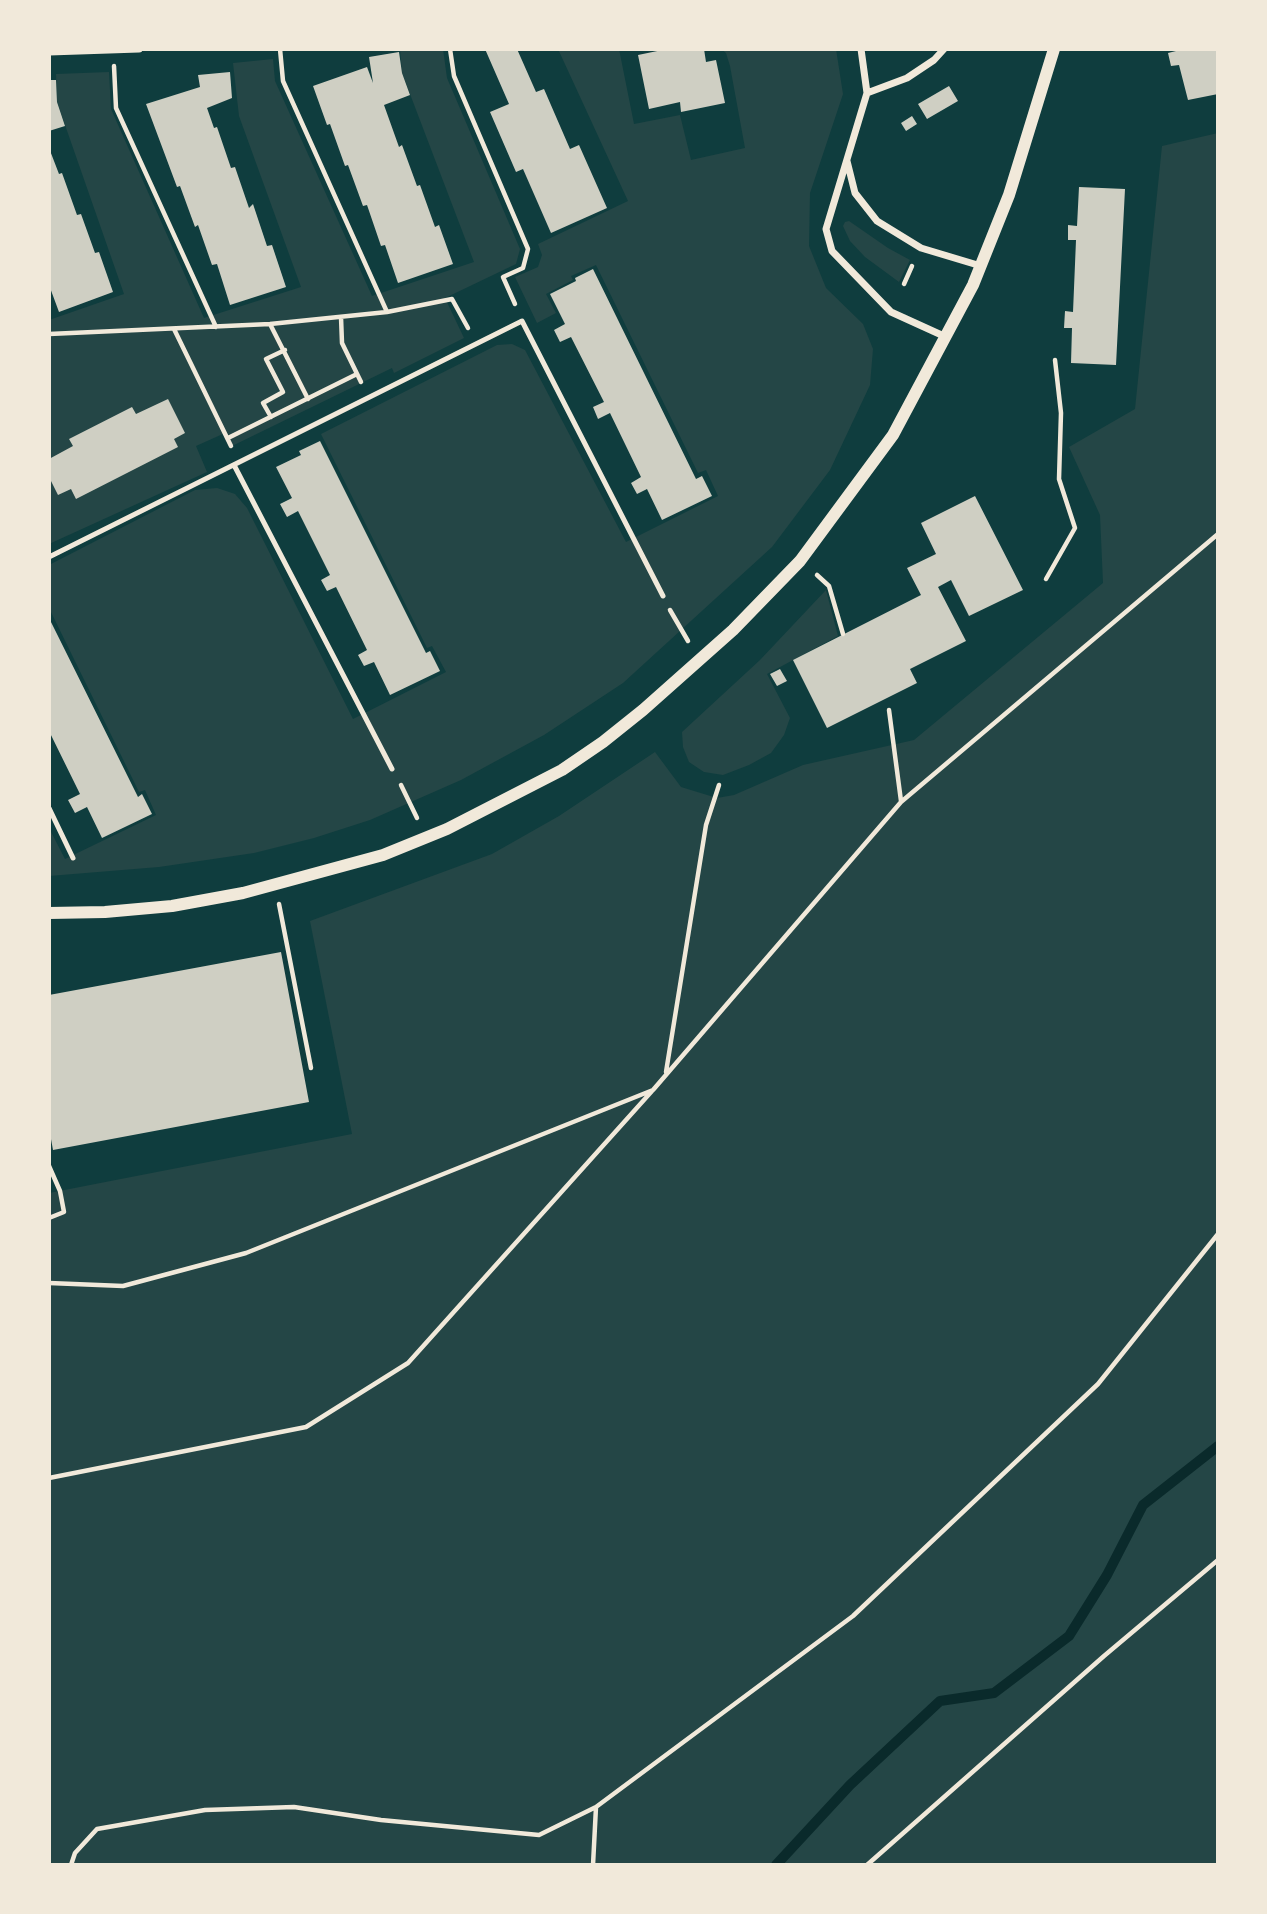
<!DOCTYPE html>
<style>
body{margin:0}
#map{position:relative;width:1267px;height:1914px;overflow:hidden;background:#0f3d3e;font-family:"Titillium Web",sans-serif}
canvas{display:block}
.frame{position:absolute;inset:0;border:51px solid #f1e9da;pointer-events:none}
</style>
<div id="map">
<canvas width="1267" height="1914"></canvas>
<div class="frame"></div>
</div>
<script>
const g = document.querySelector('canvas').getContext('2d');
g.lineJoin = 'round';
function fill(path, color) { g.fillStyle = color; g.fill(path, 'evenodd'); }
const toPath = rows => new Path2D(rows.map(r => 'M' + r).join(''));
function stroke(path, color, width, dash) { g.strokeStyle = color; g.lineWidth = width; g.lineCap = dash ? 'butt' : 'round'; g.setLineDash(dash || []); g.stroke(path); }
fill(toPath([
 [400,49,443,49,447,78,520,249,516,264,445,298,464,338,394,373,392,368,232,446,225,433,196,446,207,472,49,544,49,320,124,294,57,102,56,74,109,72,111,109,204,318,301,287,239,116,233,63,273,59,275,81,372,296,474,262,402,73],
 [558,49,619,49,634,124,680,115,691,160,745,148,730,66,726,53,721,49,836,49,843,94,810,193,809,246,826,288,863,324,873,349,870,385,830,470,772,547,623,683,544,735,461,780,370,820,314,838,254,853,159,867,49,876,49,828,65,859,156,815,145,790,139,792,49,608,49,565,195,490,217,488,235,494,247,508,353,719,446,672,432,646,427,648,321,434,497,345,512,344,525,350,626,542,718,496,706,470,698,473,596,265,571,276,573,280,546,294,556,313,537,323,515,277,538,267,542,255,538,244,628,201],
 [1218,133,1218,1865,49,1865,49,1193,352,1134,310,921,492,854,559,816,655,752,681,787,717,798,734,795,803,765,914,740,1103,583,1100,515,1069,447,1135,409,1162,146],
 [849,221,888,248,910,260,899,282,865,257,850,241,843,226,845,222],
 [826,590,838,636,767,674,790,718,784,735,771,753,749,765,723,775,704,772,689,762,683,747,682,732,760,660]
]), '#244646');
stroke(toPath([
 [776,1865,850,1785,940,1701,994,1693,1069,1636,1107,1575,1143,1505,1218,1446]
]), '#0a2a2b', 10);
fill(toPath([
 [485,49,517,49,536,92,544,89,570,149,579,145,607,208,551,233,523,169,516,172,490,112,509,104],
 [667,49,704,49,706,62,716,60,725,103,681,112,680,102,649,109,638,55],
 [1176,49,1218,49,1218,94,1188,100,1179,65,1171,66,1168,53,1176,51],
 [399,52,402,73,410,95,384,105,399,147,402,145,417,186,420,185,435,227,439,225,453,264,398,283,385,245,381,246,367,205,363,206,348,165,345,166,330,124,327,125,313,86,367,67,373,83,369,57],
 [230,72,232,98,207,108,214,128,217,127,231,168,235,167,249,208,253,204,267,246,272,245,286,287,230,305,217,264,212,265,198,225,195,227,180,186,177,187,146,104,200,87,198,75],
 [49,80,56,80,57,102,65,126,49,131],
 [949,86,958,101,927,119,918,104],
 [912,116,917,124,906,131,901,123],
 [49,148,59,174,62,173,77,215,81,214,95,253,99,252,113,292,59,312,49,285],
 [1079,187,1125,189,1116,365,1071,363,1072,328,1064,328,1065,311,1073,312,1076,240,1068,240,1068,225,1077,226],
 [593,269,696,479,702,476,712,496,662,520,647,489,637,494,631,483,641,477,610,413,598,419,593,407,604,402,571,337,560,342,554,330,565,324,550,294,576,281,575,278],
 [168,399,185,433,174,439,178,447,76,499,71,489,58,495,49,477,49,459,73,446,69,439,132,407,136,414],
 [320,441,426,653,430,651,440,671,390,695,374,662,364,666,358,655,367,650,336,587,327,591,321,580,330,575,298,511,287,517,280,504,292,498,276,467,301,455,299,451],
 [975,496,1023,590,969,616,951,580,938,587,966,641,910,669,917,683,827,728,793,660,921,595,907,568,936,554,921,523],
 [49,618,138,797,142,794,152,814,102,838,87,807,75,813,68,800,80,794,49,731],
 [780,669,787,681,777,686,770,674],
 [281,952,309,1102,53,1150,49,1128,49,995]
]), '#cfcfc3');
stroke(toPath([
 [280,49,283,81,387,312],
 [450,49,454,76,528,249,523,268,503,277,515,304],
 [114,66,116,108,216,327],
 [904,284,912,266],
 [341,317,342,343,361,382],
 [270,324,308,399],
 [174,329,231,446],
 [49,334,270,324,387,312,452,299,468,328],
 [271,417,263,403,283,392,266,359,285,350],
 [228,438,357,374],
 [817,575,829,586,843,634],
 [1046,579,1075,528,1059,479,1061,413,1055,360],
 [670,610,688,641],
 [889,710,901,801],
 [401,785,417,818],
 [279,904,311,1068],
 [666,1072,706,825,719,785],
 [49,1166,60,1191,64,1212,49,1218],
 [49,1283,123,1286,246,1253,653,1090,901,802,1218,534],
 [49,1478,306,1427,408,1363,652,1091],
 [71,1865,75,1853,97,1829,205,1810,294,1807,381,1820,539,1835,596,1807,853,1616,1098,1384,1218,1234],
 [593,1865,596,1807],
 [867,1865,1104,1656,1218,1560]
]), '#f1e9da', 4.5);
stroke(toPath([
 [234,465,392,769],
 [49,557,522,321,663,596],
 [49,808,73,858]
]), '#f1e9da', 5);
stroke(toPath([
 [861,49,867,93,826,229,832,251,891,312,946,337],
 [49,52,139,49],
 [867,93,907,78,934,60,944,49],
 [847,161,855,193,877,221,921,248,981,266]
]), '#f1e9da', 7);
stroke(toPath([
 [49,913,105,912,172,906,243,893,383,855,447,829,562,770,603,742,643,710,733,630,800,561,893,435,973,285,1009,195,1054,49]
]), '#f1e9da', 12);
</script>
